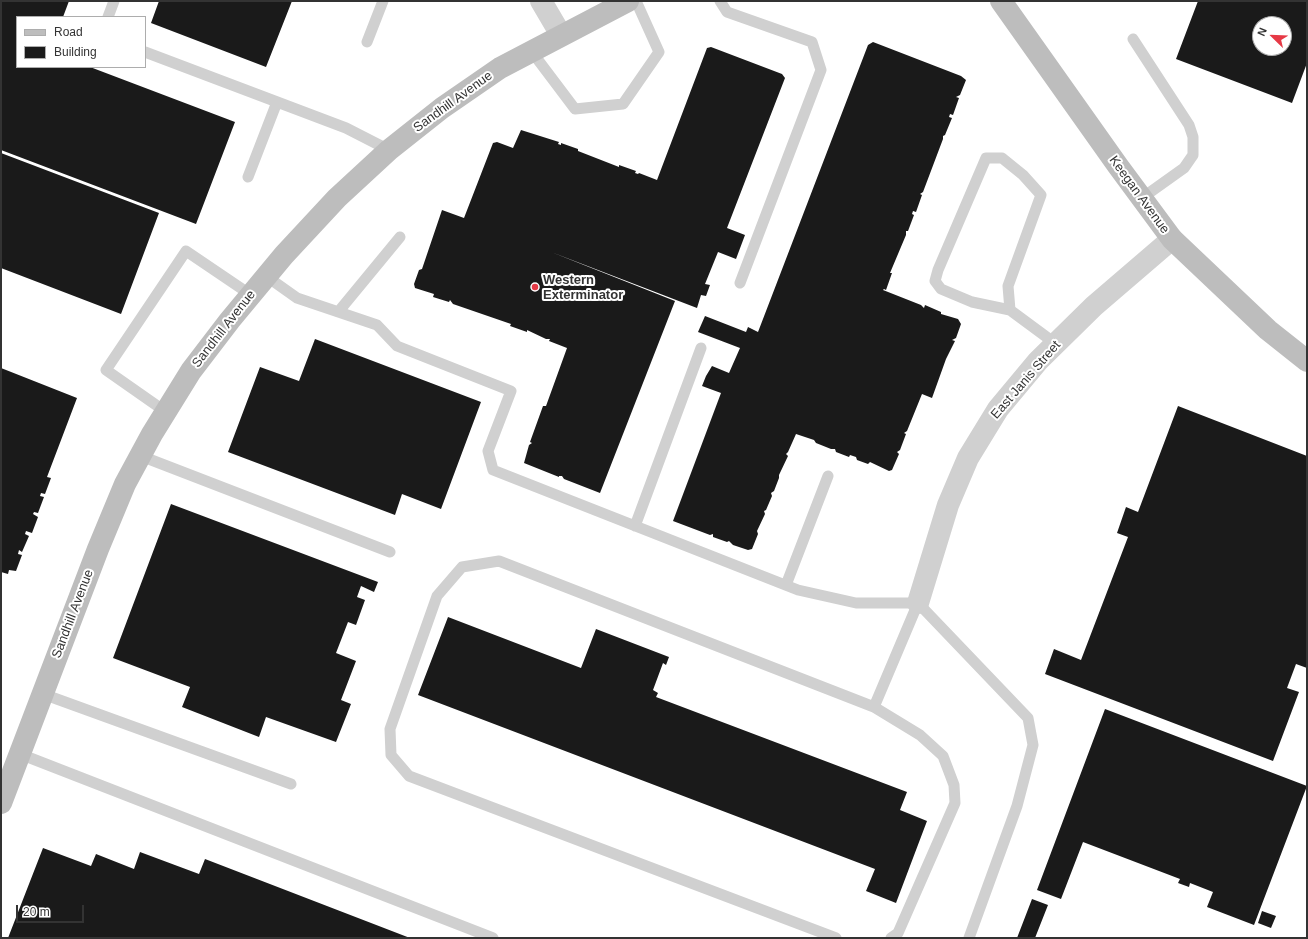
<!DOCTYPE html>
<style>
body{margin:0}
#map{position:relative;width:1308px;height:939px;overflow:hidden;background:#fff;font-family:Helvetica,sans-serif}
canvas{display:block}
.frame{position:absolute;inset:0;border:2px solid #333;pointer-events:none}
.legend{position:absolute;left:16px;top:16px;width:130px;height:52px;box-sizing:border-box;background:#fff;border:1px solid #adadad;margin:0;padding:5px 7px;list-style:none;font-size:12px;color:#333}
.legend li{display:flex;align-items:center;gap:8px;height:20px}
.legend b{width:20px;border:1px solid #adadad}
.north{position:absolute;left:1252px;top:16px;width:40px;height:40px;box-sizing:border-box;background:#fff;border:1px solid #adadad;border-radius:50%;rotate:293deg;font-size:11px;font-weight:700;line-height:16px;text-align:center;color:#333}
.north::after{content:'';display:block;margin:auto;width:14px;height:18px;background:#e63946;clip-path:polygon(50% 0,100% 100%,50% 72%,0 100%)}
.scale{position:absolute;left:16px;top:905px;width:68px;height:18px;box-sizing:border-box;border:2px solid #333;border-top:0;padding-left:5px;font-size:12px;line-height:14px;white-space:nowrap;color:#333;-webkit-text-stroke:3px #fff;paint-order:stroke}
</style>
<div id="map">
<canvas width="1308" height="939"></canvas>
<div class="frame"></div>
<ul class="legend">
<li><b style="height:5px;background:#bdbdbd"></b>Road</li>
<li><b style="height:11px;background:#1a1a1a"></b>Building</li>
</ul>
<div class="north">N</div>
<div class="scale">20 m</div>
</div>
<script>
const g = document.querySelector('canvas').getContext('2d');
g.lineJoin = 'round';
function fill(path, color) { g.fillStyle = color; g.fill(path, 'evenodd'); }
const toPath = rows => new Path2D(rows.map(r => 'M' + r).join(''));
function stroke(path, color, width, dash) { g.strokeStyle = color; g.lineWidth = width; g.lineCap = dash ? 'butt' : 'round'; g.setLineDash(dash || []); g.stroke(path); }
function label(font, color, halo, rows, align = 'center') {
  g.font = font + ' Helvetica,sans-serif'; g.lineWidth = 4; g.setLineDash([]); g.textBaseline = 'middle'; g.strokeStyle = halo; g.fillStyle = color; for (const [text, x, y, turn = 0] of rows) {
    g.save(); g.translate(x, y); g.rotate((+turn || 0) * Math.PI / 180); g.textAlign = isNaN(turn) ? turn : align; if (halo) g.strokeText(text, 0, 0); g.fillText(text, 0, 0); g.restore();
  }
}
fill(toPath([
 [1,1,69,1,63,17,17,17,17,67,90,67,235,122,196,224,1,150],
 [159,1,292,1,266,67,151,23],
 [1198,1,1307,1,1307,63,1292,103,1176,59],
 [1260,24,1284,24,1284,48,1260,48],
 [873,42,961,76,966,80,960,95,956,97,959,98,953,115,950,114,949,117,952,118,945,135,943,136,943,139,923,192,920,194,922,195,916,212,913,211,912,214,914,215,908,231,906,231,906,235,890,273,892,273,886,290,884,289,883,290,921,305,924,308,925,305,941,312,941,314,958,319,961,324,956,338,952,340,955,341,946,359,932,398,922,394,907,431,904,433,906,434,900,450,897,452,899,454,892,470,889,471,870,462,868,464,857,460,856,457,850,455,849,457,836,452,835,449,831,449,816,443,814,440,796,434,788,452,786,454,788,456,779,475,779,478,774,491,771,493,772,496,766,510,764,511,765,514,757,531,758,534,752,549,748,550,733,545,729,541,727,542,713,537,713,534,710,535,673,521,721,393,702,386,706,376,712,366,729,373,740,348,698,332,705,316,746,332,748,327,758,332,868,45],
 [711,47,782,74,785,78,727,228,745,235,736,259,718,252,705,284,710,285,706,296,701,295,697,308,551,252,675,301,600,493,564,479,562,476,559,476,559,477,524,463,529,445,532,443,530,442,543,406,546,406,567,348,549,341,550,339,546,339,527,330,527,332,510,326,511,324,453,304,450,300,449,302,433,297,434,294,415,288,414,284,419,270,422,269,442,210,464,218,493,143,497,142,513,148,521,130,559,142,558,144,561,145,561,143,578,149,578,151,619,167,619,165,636,171,635,173,638,174,639,173,657,180,707,48],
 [1,153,159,213,121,314,1,268],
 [315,339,481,402,441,509,402,494,395,515,228,452,260,367,299,381],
 [1,368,77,398,47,477,51,478,45,494,41,493,40,496,44,497,38,513,34,512,33,514,38,517,32,533,26,531,25,534,29,536,22,552,19,550,18,554,22,555,16,571,9,570,8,574,1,572],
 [1178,406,1307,456,1307,668,1296,664,1287,688,1299,692,1273,761,1045,674,1054,649,1081,660,1128,537,1117,533,1126,507,1138,512],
 [171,504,378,582,374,592,361,586,357,597,365,600,356,625,348,622,336,653,356,661,341,700,351,704,336,742,266,717,259,737,182,707,190,687,113,658],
 [448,617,581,668,596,629,669,657,666,665,663,663,653,690,658,693,656,697,907,792,900,810,927,821,896,903,866,891,875,869,418,695],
 [1105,709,1307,786,1254,925,1207,907,1213,892,1190,883,1189,887,1178,883,1180,879,1083,842,1061,899,1037,890],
 [43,848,91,866,96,854,134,869,140,852,199,874,205,859,410,938,8,938],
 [1032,899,1048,905,1035,938,1017,938],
 [1262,911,1276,916,1271,928,1258,923]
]), '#1a1a1a');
stroke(toPath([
 [720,1,727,12,812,42,821,70,740,283],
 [108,17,114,1],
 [1133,39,1189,125,1193,137,1193,155,1184,168,1142,198],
 [367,42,383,1],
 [145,52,346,128,389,150],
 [532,52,575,109,623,104,659,52,636,1],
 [248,177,277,102],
 [266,276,297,298,377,325,397,346,511,391,488,451,493,470,798,590,856,603,918,603,1028,718,1033,745,1017,806,969,938],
 [1010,310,972,302,941,289,935,281,938,270,986,158,1002,158,1023,175,1041,195,1008,286,1010,310,1056,344],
 [339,311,400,237],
 [166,412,106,370,186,251,251,295],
 [141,456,390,552],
 [635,526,701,348],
 [786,585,828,476],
 [43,694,291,784],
 [874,707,918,603],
 [20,754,493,938],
 [836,938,409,776,391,755,390,729,437,596,462,567,499,561,874,707,920,735,943,756,954,785,955,803,898,933,891,938]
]), '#d0d0d0', 11);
stroke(toPath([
 [541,1,561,35],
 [918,603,948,505,968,458,998,409,1038,361,1094,306,1172,239]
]), '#d0d0d0', 22);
stroke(toPath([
 [1001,1,1118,166,1172,239,1268,330,1307,361],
 [1,803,98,549,125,484,152,434,191,371,230,320,284,255,337,198,389,150,442,108,500,68,628,1]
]), '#bdbdbd', 22);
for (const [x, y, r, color] of [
 [535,287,4,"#e63946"]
]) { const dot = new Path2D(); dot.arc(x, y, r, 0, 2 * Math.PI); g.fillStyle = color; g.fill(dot); stroke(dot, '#fff', 1.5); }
label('13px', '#333', '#fff', [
 ["Sandhill Avenue",453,102,-36],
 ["Keegan Avenue",1139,195,54],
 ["Sandhill Avenue",224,329,-52],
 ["East Janis Street",1026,380,-49],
 ["Sandhill Avenue",73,614,-69]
]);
label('bold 13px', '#333', '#fff', [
 ["Western",543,280],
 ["Exterminator",543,295]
], 'left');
</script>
